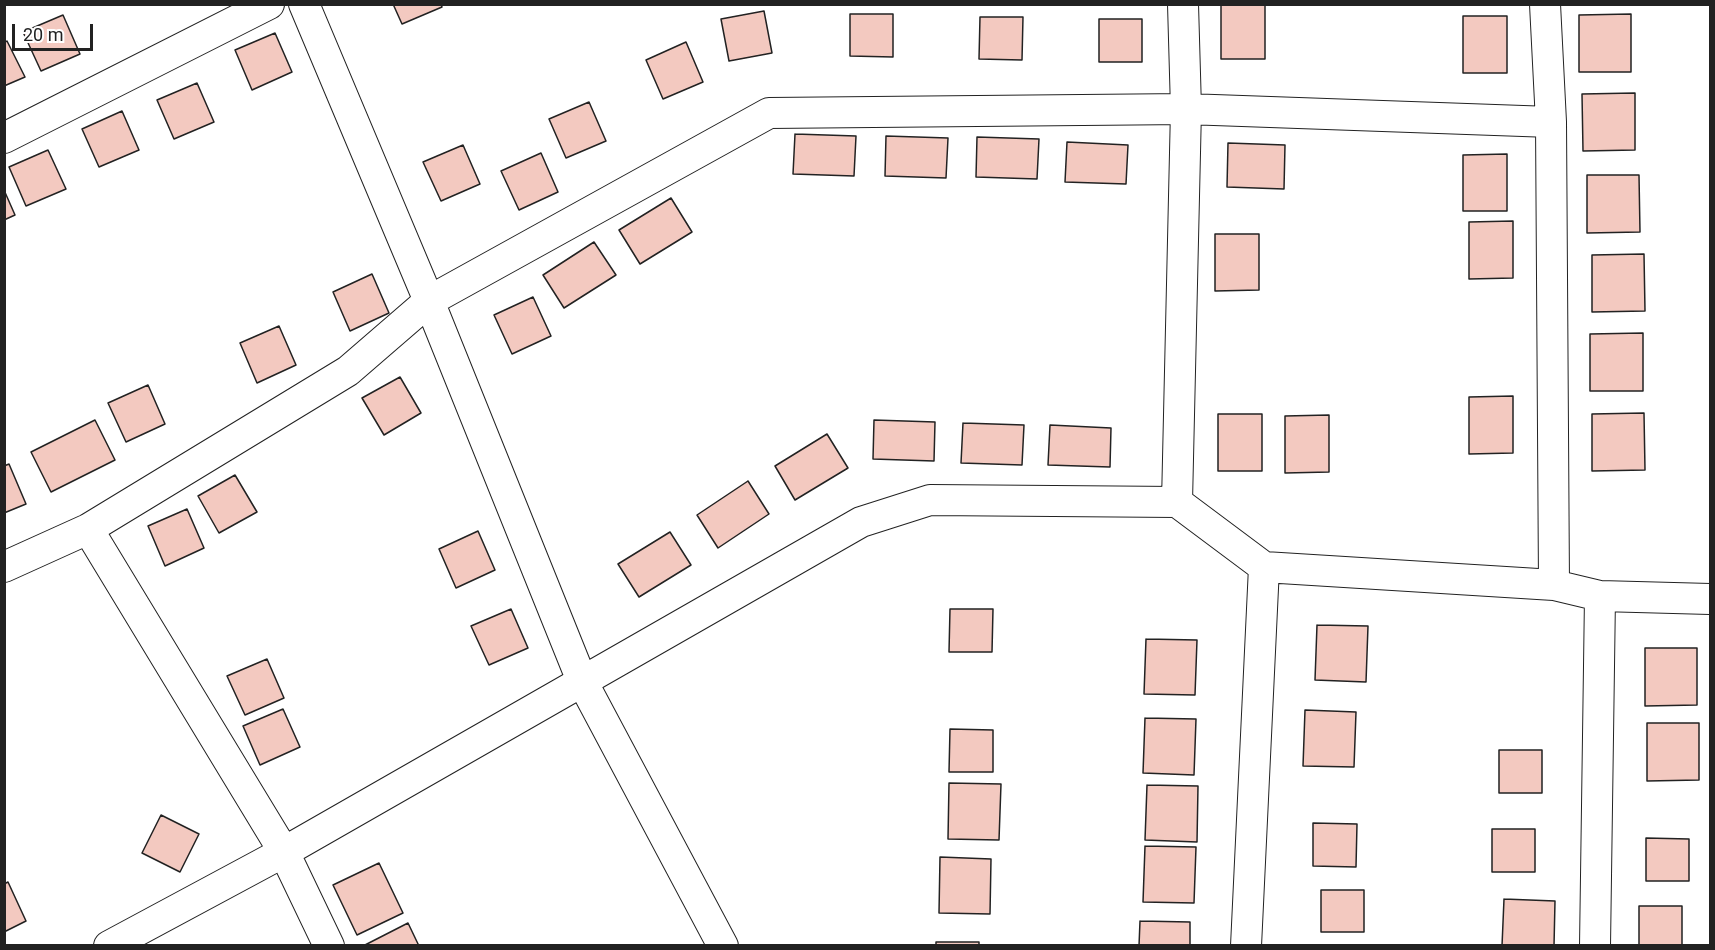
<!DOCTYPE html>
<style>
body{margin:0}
#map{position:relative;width:1715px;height:950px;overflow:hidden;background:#fff;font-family:Roboto,sans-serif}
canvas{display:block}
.frame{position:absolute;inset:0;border:6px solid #222;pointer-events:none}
.scale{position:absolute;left:12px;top:24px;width:81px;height:27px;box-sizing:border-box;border:3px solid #222;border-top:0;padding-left:8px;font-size:18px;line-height:21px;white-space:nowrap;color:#222;-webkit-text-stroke:4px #fff;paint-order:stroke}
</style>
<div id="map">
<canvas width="1715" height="950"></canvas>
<div class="frame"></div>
<div class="scale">20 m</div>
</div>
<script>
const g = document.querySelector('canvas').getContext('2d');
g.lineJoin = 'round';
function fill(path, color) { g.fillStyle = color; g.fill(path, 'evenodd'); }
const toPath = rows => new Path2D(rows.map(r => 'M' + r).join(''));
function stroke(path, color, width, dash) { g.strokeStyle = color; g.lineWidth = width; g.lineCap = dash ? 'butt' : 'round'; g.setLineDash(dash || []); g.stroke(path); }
const building = toPath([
 [393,4,441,4,442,7,402,24,393,4],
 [1221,4,1265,4,1265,59,1221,59,1221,4],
 [764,11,772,53,729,61,721,19,764,11],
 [850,14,893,14,893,57,850,56,850,14],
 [1631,14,1631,72,1579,72,1579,15,1631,14],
 [63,15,80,54,41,71,23,32,63,15],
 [1463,16,1507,16,1507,73,1463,73,1463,16],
 [980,17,1023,17,1022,60,979,59,980,17],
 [1099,19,1142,19,1142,62,1099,62,1099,19],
 [275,33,292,72,252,90,235,50,275,33],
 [7,41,25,77,4,86,4,43,7,41],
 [686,42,703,82,663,99,646,60,686,42],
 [197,83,214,122,174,139,157,100,197,83],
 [1635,93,1635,150,1583,151,1582,94,1635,93],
 [589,102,606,141,566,158,549,119,589,102],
 [122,111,139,150,99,167,82,129,122,111],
 [795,134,856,136,854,176,793,174,795,134],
 [886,136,948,138,946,178,885,176,886,136],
 [977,137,1039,139,1037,179,976,177,977,137],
 [1067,142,1128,145,1126,184,1065,182,1067,142],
 [1228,143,1285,145,1284,189,1227,187,1228,143],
 [463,145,480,184,441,201,423,162,463,145],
 [48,150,66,189,26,206,9,167,48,150],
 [541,153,558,192,519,210,501,171,541,153],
 [1507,154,1507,211,1463,211,1463,155,1507,154],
 [1587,175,1639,175,1640,232,1587,233,1587,175],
 [4,190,15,215,4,220,4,190],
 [671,198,692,232,640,264,619,230,671,198],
 [1513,221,1513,278,1469,279,1469,222,1513,221],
 [1215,234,1259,234,1259,290,1215,291,1215,234],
 [594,242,616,275,564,308,543,275,594,242],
 [1644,254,1645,311,1592,312,1592,255,1644,254],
 [372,274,389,313,350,331,333,292,372,274],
 [533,297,551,336,512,354,494,315,533,297],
 [279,326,296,365,257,383,240,343,279,326],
 [1643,333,1643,391,1590,391,1590,334,1643,333],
 [400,377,421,413,384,435,362,398,400,377],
 [148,385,165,424,126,442,108,403,148,385],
 [1513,396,1513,453,1469,454,1469,397,1513,396],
 [1644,413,1645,470,1592,471,1592,414,1644,413],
 [1218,414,1262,414,1262,471,1218,471,1218,414],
 [1329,415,1329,472,1285,473,1285,416,1329,415],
 [95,420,115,460,51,492,31,452,95,420],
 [874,420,935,422,934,461,873,459,874,420],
 [963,423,1024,425,1022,465,961,463,963,423],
 [1050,425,1111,428,1110,467,1048,465,1050,425],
 [827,434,848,468,795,500,775,466,827,434],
 [9,464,26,504,4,513,4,466,9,464],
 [235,475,257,512,219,533,198,496,235,475],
 [748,481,769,514,718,548,697,515,748,481],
 [187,509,204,548,165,566,148,526,187,509],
 [478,531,495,570,456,588,439,549,478,531],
 [670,532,691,565,639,597,618,564,670,532],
 [511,609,528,648,489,665,471,626,511,609],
 [950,609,993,609,992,652,949,652,950,609],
 [1317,625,1368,626,1366,682,1315,680,1317,625],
 [1146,639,1197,640,1195,695,1144,694,1146,639],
 [1645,648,1697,648,1697,705,1645,706,1645,648],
 [267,659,284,698,245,715,227,676,267,659],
 [283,709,300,747,260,765,243,726,283,709],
 [1305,710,1356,712,1354,767,1303,766,1305,710],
 [1145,718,1196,719,1194,775,1143,773,1145,718],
 [1647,723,1699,723,1699,780,1647,781,1647,723],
 [950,729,993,730,993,772,949,772,950,729],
 [1499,750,1542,750,1542,793,1499,793,1499,750],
 [949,783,1001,784,999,840,948,839,949,783],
 [1147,785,1198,786,1197,842,1145,840,1147,785],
 [161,815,199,834,180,872,142,853,161,815],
 [1313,823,1357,824,1356,867,1313,866,1313,823],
 [1492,829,1535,829,1535,872,1492,872,1492,829],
 [1646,838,1689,839,1689,881,1646,881,1646,838],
 [1145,846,1196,847,1194,903,1143,902,1145,846],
 [940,857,991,859,990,914,939,913,940,857],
 [379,863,403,913,357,935,333,885,379,863],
 [8,882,26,921,4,932,4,884,8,882],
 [1321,890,1364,890,1364,932,1321,932,1321,890],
 [1504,899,1555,901,1554,946,1502,946,1504,899],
 [1639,906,1682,906,1682,946,1639,946,1639,906],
 [1140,921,1190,922,1190,946,1139,946,1140,921],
 [408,923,419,946,363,946,408,923],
 [936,942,979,942,979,946,936,946,936,942]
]);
fill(building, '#f3c9c0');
stroke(building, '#222', 1.5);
const minor = toPath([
 [304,4,429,301,582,681,723,946],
 [1545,4,1551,122,1554,585],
 [4,138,269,4],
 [1177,502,1186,109,1183,4],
 [88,529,284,852,329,946],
 [4,567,88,529,348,371,429,301,769,113,1186,109,1551,122],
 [109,946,284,852,861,522,930,500,1177,502,1264,567,1554,585,1600,596,1710,599],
 [1246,946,1264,567],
 [1595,946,1600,596]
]);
stroke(minor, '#222', 32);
stroke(minor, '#fff', 30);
</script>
